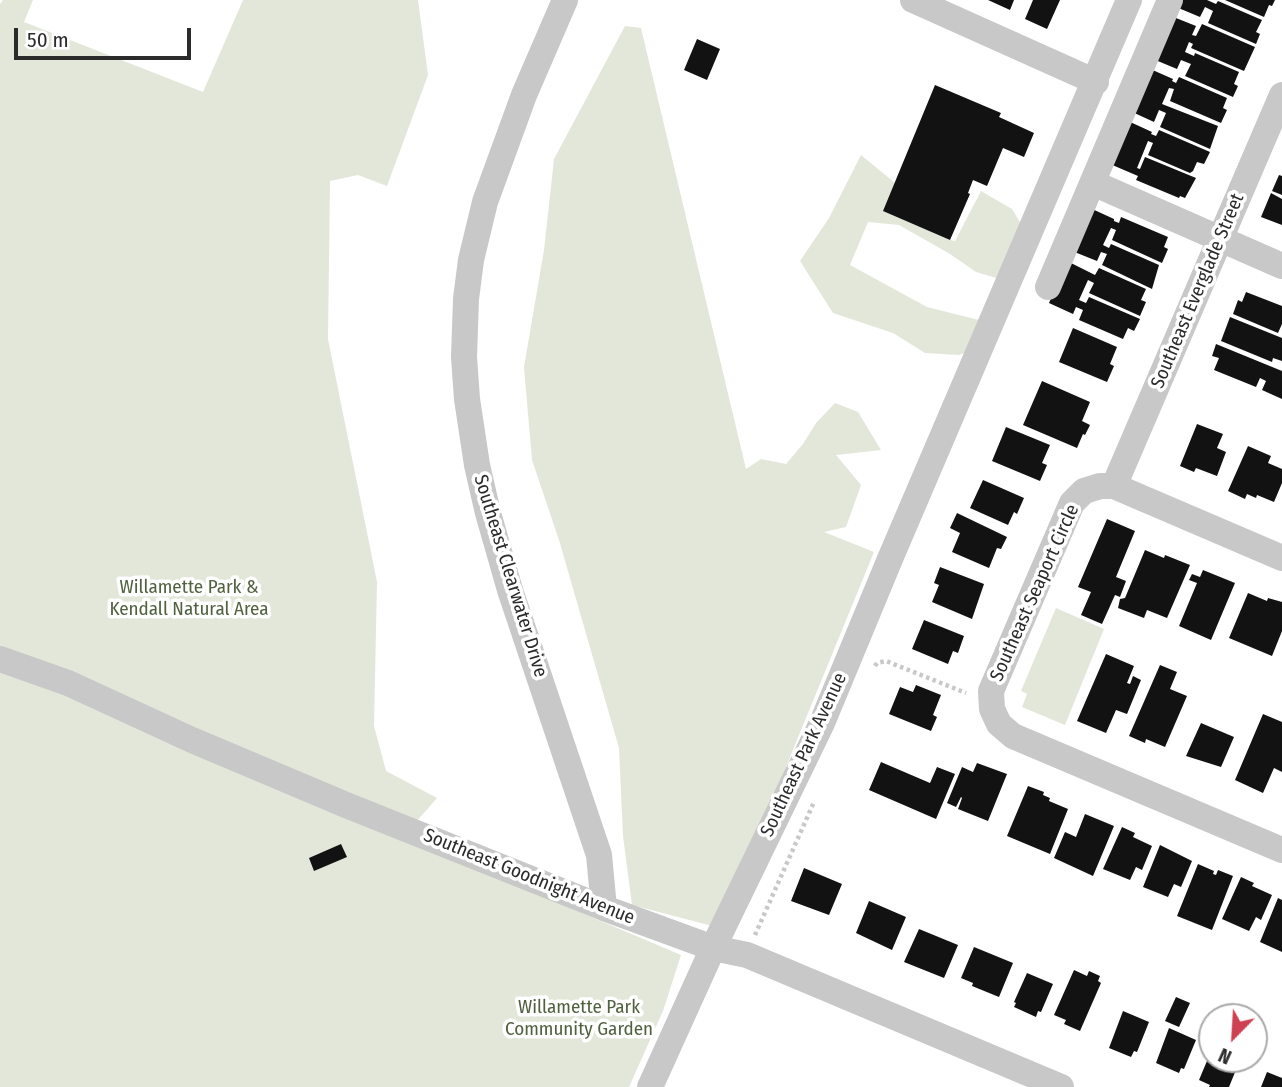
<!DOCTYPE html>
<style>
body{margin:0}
#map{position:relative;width:1282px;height:1087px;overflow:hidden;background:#fff;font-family:"Fira Sans Condensed",sans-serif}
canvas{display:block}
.north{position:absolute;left:1198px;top:1003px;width:70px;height:70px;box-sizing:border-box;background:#fff;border:2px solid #aaa;border-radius:50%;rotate:204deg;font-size:19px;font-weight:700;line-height:28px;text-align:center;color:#2b2b2b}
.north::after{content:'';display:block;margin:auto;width:24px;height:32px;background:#ce4152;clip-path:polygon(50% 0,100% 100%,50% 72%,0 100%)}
.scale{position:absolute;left:14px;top:28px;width:177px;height:32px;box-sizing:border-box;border:4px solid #2b2b2b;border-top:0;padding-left:9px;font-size:21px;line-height:24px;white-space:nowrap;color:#2b2b2b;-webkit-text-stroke:5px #fff;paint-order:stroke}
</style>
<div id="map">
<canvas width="1282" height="1087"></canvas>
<div class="north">N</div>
<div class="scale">50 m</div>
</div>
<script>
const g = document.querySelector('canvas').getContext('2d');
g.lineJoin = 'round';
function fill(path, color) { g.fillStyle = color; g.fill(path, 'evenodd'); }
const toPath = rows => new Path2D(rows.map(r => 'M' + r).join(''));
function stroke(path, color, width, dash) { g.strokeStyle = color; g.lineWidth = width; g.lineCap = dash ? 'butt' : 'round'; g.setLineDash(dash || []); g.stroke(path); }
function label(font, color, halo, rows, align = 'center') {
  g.font = font + ' "Fira Sans Condensed",sans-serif'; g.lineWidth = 7; g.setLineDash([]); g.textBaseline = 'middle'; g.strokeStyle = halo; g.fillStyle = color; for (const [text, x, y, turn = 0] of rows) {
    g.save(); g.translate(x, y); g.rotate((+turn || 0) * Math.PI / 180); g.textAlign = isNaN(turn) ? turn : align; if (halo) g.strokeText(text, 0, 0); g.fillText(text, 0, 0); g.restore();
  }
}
fill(toPath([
 [3,0,33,0,24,22,203,92,243,0,418,0,428,75,387,186,358,175,330,181,328,339,377,582,374,726,386,771,437,798,403,837,681,955,663,1011,629,1087,0,1087,0,4],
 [625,26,641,28,746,469,761,459,786,464,803,444,816,423,835,403,858,412,881,450,836,455,861,485,846,527,824,532,874,552,720,928,632,905,623,836,619,748,559,540,532,460,524,367,544,250,554,159],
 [861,155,895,183,884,211,950,240,955,241,981,191,1012,209,1029,237,1010,282,976,272,950,254,899,225,868,222,850,265,927,307,979,320,982,346,959,355,925,353,893,333,833,313,800,261,829,218],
 [1056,608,1104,629,1065,725,1022,707,1027,694,1021,691]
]), '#e2e7da');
fill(toPath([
 [988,0,1014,0,1010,10],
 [1033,0,1060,0,1047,29,1025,19],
 [1179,0,1207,0,1216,4,1218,1,1262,20,1256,32,1260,34,1256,44,1208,23,1213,11,1205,7,1200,17,1176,7],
 [1225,0,1275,0,1272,6,1269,5,1264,17],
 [1171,16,1196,26,1192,35,1196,36,1202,24,1255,47,1244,71,1191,48,1193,44,1189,42,1185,52,1194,56,1195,53,1239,72,1234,84,1238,86,1233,97,1185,76,1191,64,1181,60,1177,69,1153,59],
 [697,39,720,49,707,80,684,70],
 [1148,68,1173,79,1172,81,1176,83,1179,77,1227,98,1223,108,1227,110,1221,123,1170,101,1174,89,1169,88,1162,104,1218,126,1210,149,1160,127,1166,113,1159,110,1154,122,1130,111],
 [935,85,1001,113,999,117,1034,133,1024,157,1003,148,987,186,973,180,968,193,970,194,950,240,883,211],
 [1128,121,1152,132,1151,134,1156,136,1159,130,1210,152,1204,164,1197,162,1193,171,1190,173,1148,155,1153,143,1148,141,1137,168,1140,169,1145,157,1196,178,1185,198,1180,196,1179,198,1136,180,1138,176,1110,164],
 [1279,175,1282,176,1282,195,1272,191],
 [1271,193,1282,199,1282,225,1261,217],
 [1090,208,1114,219,1114,221,1119,223,1121,217,1168,237,1164,247,1168,249,1162,263,1112,240,1116,230,1111,228,1103,245,1109,248,1111,244,1159,265,1152,289,1102,265,1107,254,1101,252,1097,261,1072,251],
 [1067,261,1095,275,1099,268,1146,289,1141,300,1146,302,1140,316,1089,293,1094,283,1088,280,1079,300,1086,303,1089,297,1140,319,1134,331,1128,328,1123,339,1079,320,1083,310,1076,307,1073,314,1049,303],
 [1246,292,1282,306,1282,324,1278,333,1233,314,1238,300,1242,302],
 [1230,317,1282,338,1282,361,1273,358,1272,362,1221,341],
 [1073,328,1117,347,1110,364,1114,366,1107,382,1059,362],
 [1216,344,1282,371,1282,399,1262,390,1266,381,1260,378,1256,387,1214,370,1219,358,1212,356],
 [1042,381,1090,402,1082,421,1090,425,1085,435,1083,434,1077,448,1023,425],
 [1197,424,1223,434,1217,448,1226,452,1217,476,1196,468,1194,472,1180,466],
 [1006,427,1050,445,1042,463,1047,465,1040,481,992,461],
 [1248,446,1271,456,1268,463,1282,469,1282,483,1274,502,1257,495,1256,498,1247,494,1245,499,1228,491],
 [983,480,1024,498,1017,514,1014,512,1008,525,970,508],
 [957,513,1007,537,1001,549,997,548,989,568,952,552,960,533,950,528],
 [1107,519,1135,531,1116,577,1126,581,1120,597,1115,595,1102,624,1081,615,1091,592,1078,587],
 [1145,550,1164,558,1165,555,1190,565,1167,618,1147,610,1144,618,1118,608,1120,599,1125,598],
 [940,567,984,584,972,619,932,602,939,585,934,583],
 [1203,570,1235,583,1211,640,1179,626,1197,583,1189,580,1192,574,1200,577],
 [1248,593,1267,601,1268,598,1282,602,1282,631,1272,656,1229,638],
 [924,620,964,636,958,653,953,651,948,664,912,649],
 [1106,654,1134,666,1127,683,1130,684,1133,676,1141,680,1127,714,1116,710,1106,733,1077,721],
 [1160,665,1177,672,1170,689,1187,696,1165,747,1146,739,1145,743,1129,736],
 [916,685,941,695,933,715,937,717,931,731,889,714,900,687,913,692],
 [1263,714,1282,722,1282,772,1274,768,1263,793,1235,780],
 [1201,723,1234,737,1221,767,1186,756],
 [881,762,930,783,937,767,955,774,936,819,869,790],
 [977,763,1007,774,988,821,958,809,962,798,961,797,956,807,947,803,962,767,973,772],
 [1028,786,1044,792,1043,795,1050,798,1049,801,1068,809,1050,854,1007,836],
 [1085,814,1114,826,1093,876,1054,858,1065,832,1076,837],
 [1122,827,1135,833,1133,837,1152,846,1142,870,1136,867,1130,880,1103,869],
 [341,844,347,857,314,871,309,858],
 [1160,845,1192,861,1181,887,1174,884,1168,897,1143,887],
 [1198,864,1214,871,1213,874,1216,875,1218,870,1233,876,1212,930,1177,916],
 [804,868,842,884,829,915,791,901],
 [1241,877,1254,883,1252,886,1272,895,1261,920,1256,917,1249,931,1222,919],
 [1278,898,1282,900,1282,952,1260,942],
 [869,901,906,917,892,950,856,933],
 [919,929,958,945,944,978,904,962],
 [974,947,1013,963,999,997,972,986,973,983,961,978],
 [1074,970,1087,976,1089,971,1100,976,1098,981,1101,983,1080,1031,1064,1024,1066,1020,1054,1015],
 [1027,973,1053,984,1041,1012,1038,1011,1036,1017,1014,1007,1016,1003,1014,1002],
 [1176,997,1190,1003,1179,1027,1165,1021],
 [1123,1011,1149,1022,1137,1052,1134,1051,1131,1057,1109,1048],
 [1169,1028,1196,1040,1184,1069,1181,1068,1179,1073,1156,1063],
 [1212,1049,1212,1059,1240,1060,1229,1087,1209,1087,1210,1085,1199,1080],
 [1267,1072,1282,1078,1282,1087,1261,1087]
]), '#121212');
stroke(toPath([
 [875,666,877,663,886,661,966,693],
 [755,935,814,802]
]), '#c8c8c8', 4.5, [3.5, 3.5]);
stroke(toPath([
 [565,0,524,95,485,202,471,260,466,299,464,357,467,399,477,465,488,513,510,590,599,855,604,908],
 [913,0,1096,82],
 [1093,183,1282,266],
 [1048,287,1170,0],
 [1114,486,1282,95],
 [1282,558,1114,486,1100,486,1084,491,1072,503,991,691,992,709,999,724,1013,736,1282,850],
 [0,659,68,683,192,740,346,805,604,908,713,948,747,955,1061,1087],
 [650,1087,713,948,822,723,890,559,1129,0]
]), '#c8c8c8', 26);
label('19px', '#2b2b2b', '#fff', [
 ["Southeast Everglade Street",1198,291,-67],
 ["Southeast Clearwater Drive",510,576,73],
 ["Southeast Seaport Circle",1035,593,-66],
 ["Southeast Park Avenue",804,755,-65],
 ["Southeast Goodnight Avenue",529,877,22]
]);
label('19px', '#50613f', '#fff', [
 ["Willamette Park &",189,588],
 ["Kendall Natural Area",189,610],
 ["Willamette Park",579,1008],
 ["Community Garden",579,1030]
]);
</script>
